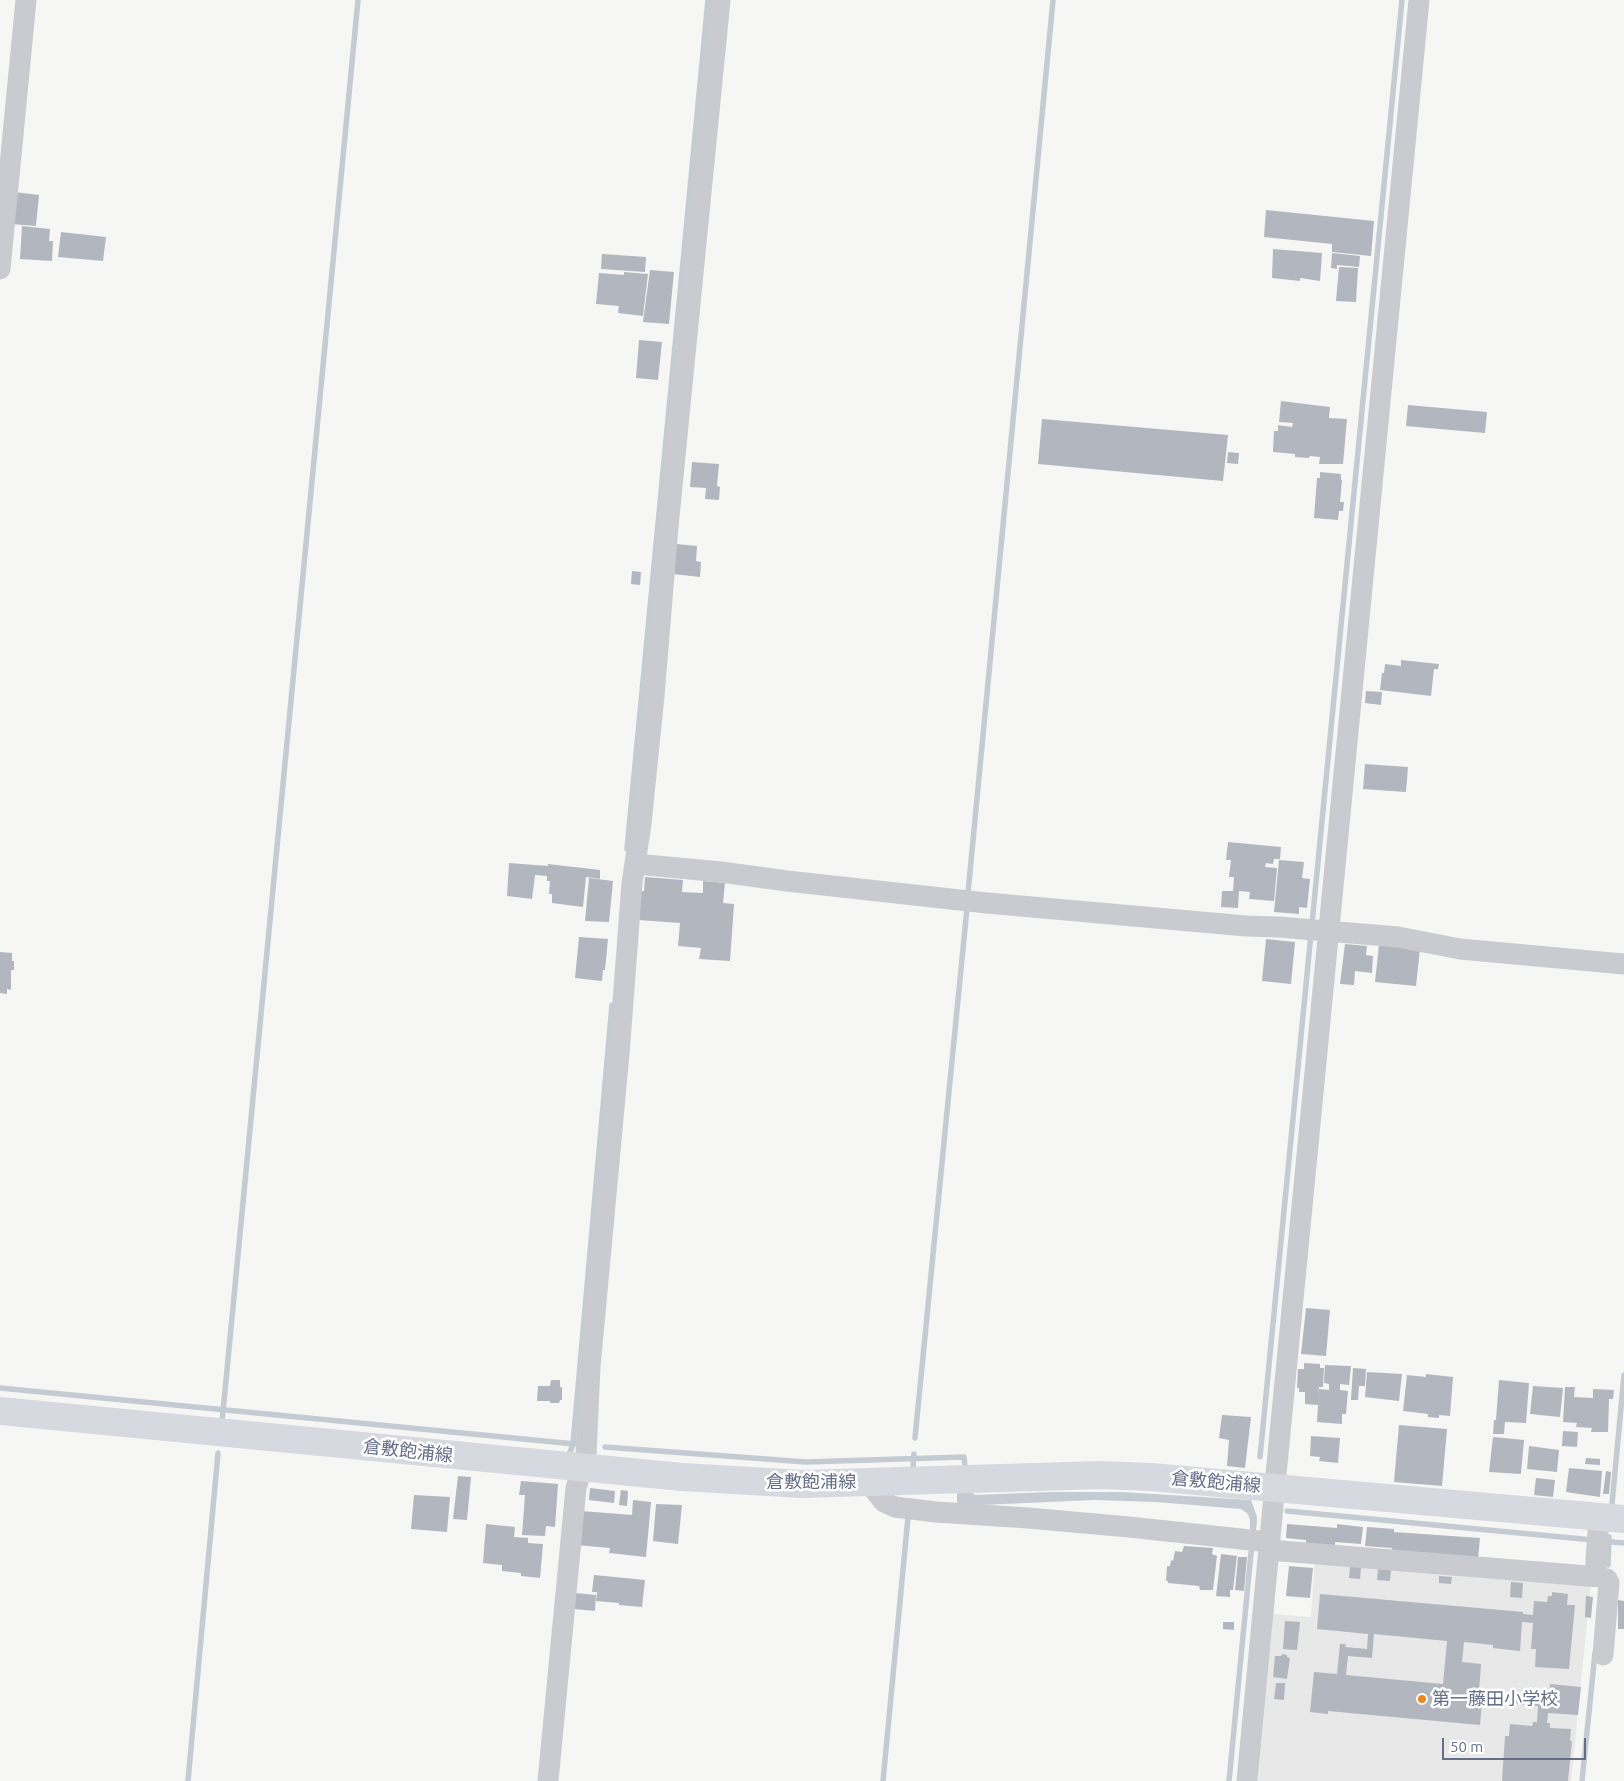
<!DOCTYPE html>
<meta charset="utf-8">
<style>
body{margin:0}
#map{position:relative;width:1624px;height:1781px;overflow:hidden;background:#f6f7f4;font-family:Ubuntu,sans-serif}
canvas{display:block}
.scale{position:absolute;left:1442px;top:1738px;width:144px;height:22px;box-sizing:border-box;border:2px solid #656e86;border-top:0;padding-left:6px;font-size:15px;line-height:18px;white-space:nowrap;color:#656e86;-webkit-text-stroke:4px #fff;paint-order:stroke}
</style>
<div id="map">
<canvas width="1624" height="1781"></canvas>
<div class="scale">50 m</div>
</div>
<script>
const g = document.querySelector('canvas').getContext('2d');
g.lineJoin = 'round';
function fill(path, color) { g.fillStyle = color; g.fill(path, 'evenodd'); }
const toPath = rows => new Path2D(rows.map(r => 'M' + r).join(''));
function stroke(path, color, width, dash) { g.strokeStyle = color; g.lineWidth = width; g.lineCap = dash ? 'butt' : 'round'; g.setLineDash(dash || []); g.stroke(path); }
function label(font, color, halo, rows, align = 'center') {
  g.font = font + ' Ubuntu,"Noto Sans JP",sans-serif'; g.lineWidth = 5; g.setLineDash([]); g.textBaseline = 'middle'; g.strokeStyle = halo; g.fillStyle = color; for (const [text, x, y, turn = 0] of rows) {
    g.save(); g.translate(x, y); g.rotate((+turn || 0) * Math.PI / 180); g.textAlign = isNaN(turn) ? turn : align; if (halo) g.strokeText(text, 0, 0); g.fillText(text, 0, 0); g.restore();
  }
}
fill(toPath([
 [1315,1558,1591,1583,1571,1781,1258,1781,1273,1614,1311,1617]
]), '#e7e8e7');
fill(toPath([
 [970,1491,975,1495,1051,1492,1121,1492,1251,1500,1257,1517,1256,1529,1250,1529,1250,1520,1248,1514,1241,1509,1156,1502,1094,1500,959,1506,957,1503,957,1492]
]), '#c5cbd2');
stroke(toPath([
 [627,849,708,0],
 [968,893,1053,0],
 [0,1388,575,1444],
 [222,1422,358,0],
 [915,1438,967,908],
 [605,1447,806,1462,964,1457,965,1466],
 [570,1452,573,1444,612,1005],
 [1260,1457,1402,0],
 [913,1467,914,1454],
 [1612,1504,1624,1375],
 [1287,1511,1593,1540],
 [1602,1541,1624,1543],
 [1608,1565,1609,1537],
 [188,1781,218,1453],
 [883,1781,908,1517],
 [1229,1781,1254,1522],
 [1582,1781,1595,1653]
]), '#c5cbd2', 5.5);
fill(toPath([
 [14,192,39,195,36,226,11,224],
 [1266,210,1374,221,1371,256,1332,252,1332,244,1264,237],
 [22,226,50,229,49,241,53,241,52,261,20,259],
 [61,232,106,237,103,261,58,257],
 [1273,249,1322,253,1320,281,1300,278,1300,281,1272,278],
 [1332,253,1360,256,1359,267,1337,265,1337,269,1331,268],
 [602,254,646,257,645,272,601,269],
 [1339,267,1358,268,1356,302,1336,301],
 [650,270,674,272,669,324,643,322],
 [624,272,648,274,643,316,618,313,619,306,596,304,599,273,624,275],
 [639,340,662,342,658,380,636,378],
 [1281,401,1330,407,1329,418,1347,419,1343,464,1319,464,1320,457,1310,456,1309,458,1295,457,1295,454,1273,452,1274,431,1278,431,1278,425,1292,427,1293,423,1279,422],
 [1408,405,1487,412,1485,433,1406,426],
 [1042,419,1228,435,1223,481,1038,464],
 [1228,452,1239,453,1238,464,1227,463],
 [692,462,719,464,717,486,720,487,719,500,705,499,706,488,690,487],
 [1320,472,1341,474,1341,480,1342,480,1340,502,1344,502,1343,511,1339,511,1338,520,1314,518,1317,478,1320,478],
 [676,544,697,546,696,561,701,562,700,577,673,574],
 [632,571,641,572,640,585,631,584],
 [1401,660,1439,664,1438,669,1434,669,1431,696,1380,690,1382,673,1384,673,1385,664,1401,666],
 [1366,691,1382,692,1381,705,1365,703],
 [1365,764,1408,767,1406,792,1363,789],
 [1228,842,1281,847,1280,859,1274,859,1273,864,1266,863,1265,867,1277,868,1274,901,1249,899,1250,892,1239,891,1238,908,1221,907,1222,891,1233,891,1234,877,1229,877,1231,860,1226,860],
 [1279,860,1304,862,1302,878,1310,879,1307,908,1299,907,1299,914,1274,912],
 [509,863,548,866,548,864,600,870,600,879,586,877,583,907,552,903,552,894,549,894,550,881,547,881,547,876,535,875,532,899,507,896],
 [645,877,683,880,682,892,703,893,703,881,725,883,723,903,734,904,730,961,699,959,701,948,678,946,680,923,639,920,641,891,644,891],
 [589,878,613,881,609,922,585,921],
 [579,937,608,939,605,970,603,970,602,981,575,978],
 [1266,939,1295,942,1291,984,1262,981],
 [1345,944,1367,946,1366,955,1373,956,1372,973,1355,971,1354,985,1340,984],
 [1379,945,1420,949,1416,986,1375,982],
 [0,952,12,953,12,961,14,961,14,970,11,970,11,990,7,989,7,994,0,993],
 [1306,1308,1330,1310,1326,1356,1301,1354],
 [1304,1363,1320,1364,1320,1368,1324,1368,1323,1387,1319,1387,1318,1405,1305,1404,1305,1392,1299,1392,1299,1388,1297,1388,1298,1369,1304,1369],
 [1325,1365,1351,1366,1349,1385,1340,1384,1340,1390,1348,1391,1346,1414,1342,1414,1342,1424,1317,1422,1319,1389,1329,1390,1329,1384,1324,1383],
 [1353,1368,1366,1369,1365,1386,1359,1386,1358,1400,1351,1400],
 [1367,1372,1402,1374,1399,1401,1365,1397],
 [1426,1374,1453,1377,1450,1416,1439,1415,1439,1418,1428,1417,1428,1414,1403,1411,1407,1375,1426,1377],
 [551,1380,560,1380,560,1387,562,1387,562,1400,560,1400,559,1403,550,1403,550,1401,537,1401,538,1386,550,1386],
 [1499,1380,1529,1383,1526,1423,1505,1422,1504,1434,1493,1434,1494,1420,1496,1420],
 [1533,1386,1563,1388,1560,1417,1530,1414],
 [1565,1387,1575,1387,1574,1397,1593,1398,1593,1389,1614,1390,1613,1399,1609,1399,1608,1432,1591,1432,1592,1428,1576,1427,1577,1423,1563,1422],
 [1222,1415,1251,1417,1245,1468,1227,1466,1229,1440,1219,1438],
 [1399,1425,1447,1429,1442,1486,1394,1482],
 [1563,1431,1578,1432,1577,1447,1562,1446],
 [1311,1436,1340,1438,1338,1463,1319,1461,1320,1457,1310,1456],
 [1493,1437,1524,1440,1521,1474,1489,1472],
 [1529,1446,1559,1450,1557,1472,1527,1469],
 [1586,1458,1600,1459,1600,1465,1585,1464],
 [1569,1468,1602,1471,1600,1497,1566,1492],
 [1606,1471,1611,1472,1609,1494,1603,1494],
 [458,1476,471,1477,467,1520,453,1519],
 [1536,1478,1555,1480,1553,1497,1534,1495],
 [521,1481,558,1484,555,1527,546,1526,545,1536,522,1535,525,1495,519,1495],
 [590,1488,615,1491,614,1503,589,1500],
 [621,1490,628,1491,627,1506,619,1505],
 [414,1495,450,1497,447,1532,411,1529],
 [633,1500,651,1502,646,1557,609,1553,610,1548,576,1545,581,1511,632,1515],
 [656,1504,682,1505,678,1544,653,1541],
 [486,1524,515,1527,514,1537,528,1538,528,1543,543,1544,540,1578,521,1576,521,1573,502,1571,502,1565,483,1563],
 [1287,1524,1337,1528,1337,1524,1363,1527,1361,1544,1335,1542,1335,1547,1306,1544,1306,1540,1286,1538],
 [1367,1527,1394,1529,1394,1532,1480,1538,1478,1559,1391,1553,1392,1548,1365,1546],
 [1184,1546,1213,1548,1212,1554,1217,1556,1213,1590,1200,1590,1199,1586,1168,1583,1168,1581,1166,1581,1167,1566,1170,1566,1171,1560,1173,1561,1175,1551,1182,1552],
 [1221,1554,1237,1556,1233,1590,1230,1590,1230,1597,1216,1596],
 [1238,1557,1247,1557,1244,1591,1235,1590],
 [1289,1566,1313,1568,1310,1598,1286,1596],
 [1350,1566,1361,1567,1360,1579,1349,1578],
 [1378,1569,1391,1570,1390,1581,1377,1580],
 [594,1575,645,1580,642,1607,619,1605,619,1603,596,1601,597,1592,592,1592],
 [1439,1576,1452,1577,1451,1584,1439,1583],
 [1511,1582,1523,1583,1522,1598,1510,1597],
 [1552,1592,1568,1594,1567,1605,1575,1605,1569,1669,1535,1667,1536,1649,1531,1649,1533,1623,1522,1622,1520,1651,1493,1648,1493,1645,1464,1642,1462,1662,1481,1664,1479,1692,1483,1693,1549,1698,1550,1684,1581,1687,1578,1715,1548,1713,1547,1723,1550,1723,1550,1728,1571,1729,1570,1741,1572,1741,1568,1781,1502,1781,1505,1736,1509,1736,1510,1724,1532,1726,1533,1722,1537,1722,1538,1706,1482,1701,1480,1725,1328,1711,1328,1714,1310,1712,1314,1672,1337,1674,1340,1644,1346,1644,1345,1647,1367,1649,1368,1634,1317,1629,1320,1594,1523,1612,1523,1614,1533,1615,1534,1601,1547,1602,1548,1596,1552,1596],
 [1374,1634,1447,1641,1443,1684,1346,1675,1348,1656,1372,1658],
 [575,1593,596,1595,595,1611,574,1609],
 [1586,1596,1593,1597,1591,1618,1585,1617],
 [1618,1600,1624,1601,1624,1629,1618,1629],
 [1285,1621,1300,1622,1297,1650,1283,1649],
 [1223,1622,1234,1622,1234,1630,1223,1629],
 [1282,1654,1287,1655,1287,1657,1290,1658,1287,1679,1273,1677,1275,1656,1281,1656],
 [1276,1683,1285,1683,1284,1700,1274,1699]
]), '#b2b6be');
stroke(toPath([
 [0,269,26,0],
 [636,864,721,872,787,881,987,903,1246,926,1279,927,1398,937,1460,949,1624,964],
 [869,1483,884,1502,895,1507,936,1512,1028,1518,1129,1527,1269,1542],
 [1269,1550,1600,1577,1607,1579,1609,1583,1603,1655],
 [1595,1576,1599,1517],
 [548,1781,576,1488,586,1455,590,1367,619,1054,632,883,641,824,654,696,668,527,720,0],
 [1247,1781,1277,1464,1419,0]
]), '#cacbd0', 21);
stroke(toPath([
 [0,1411,682,1477,802,1484,1101,1475,1151,1477,1624,1519]
]), '#d6d9df', 28);
for (const [x, y, r, color] of [
 [1422,1699,5,"#ea8921"]
]) { const dot = new Path2D(); dot.arc(x, y, r, 0, 2 * Math.PI); g.fillStyle = color; g.fill(dot); stroke(dot, '#fff', 2); }
label('18px', '#656e86', '#fff', [
 ["倉敷飽浦線",408,1451,6],
 ["倉敷飽浦線",811,1482],
 ["倉敷飽浦線",1216,1482,5]
]);
label('18px', '#656e86', '#fff', [
 ["第一藤田小学校",1432,1699]
], 'left');
</script>
